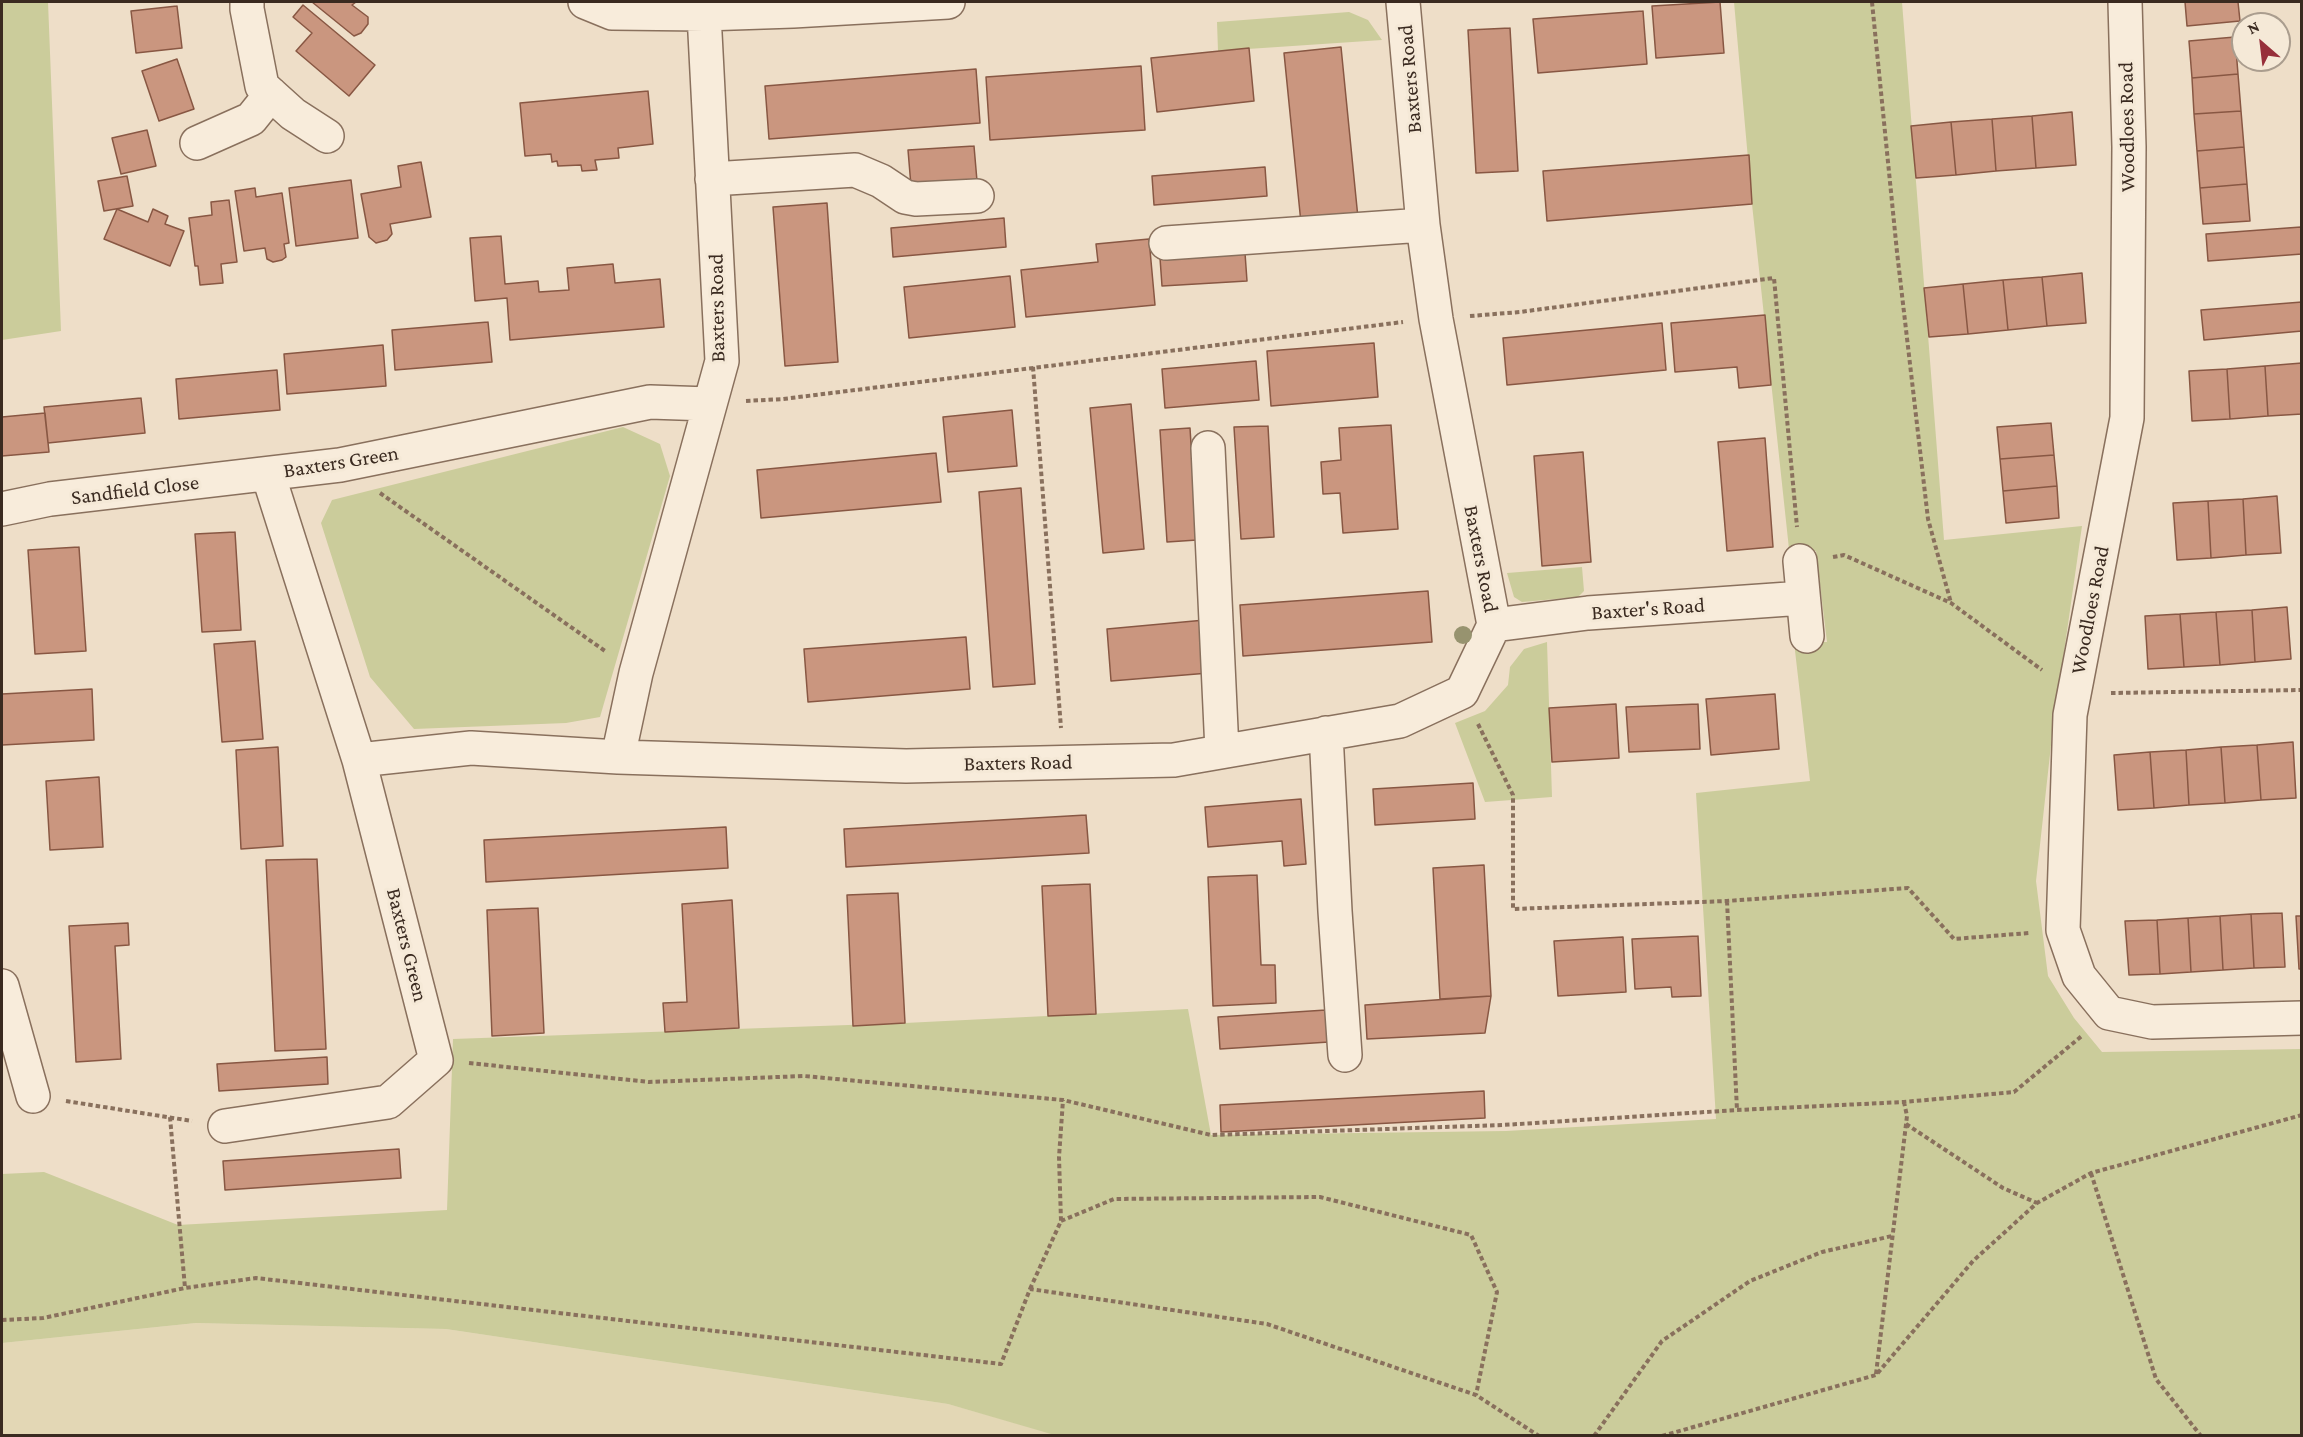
<!DOCTYPE html>
<style>
body{margin:0}
#map{position:relative;width:2303px;height:1437px;overflow:hidden;background:#eedec8;font-family:"Crimson Pro",serif}
canvas{display:block}
.frame{position:absolute;inset:0;border:3px solid #3a2a20;pointer-events:none}
.north{position:absolute;left:2231px;top:12px;width:60px;height:60px;box-sizing:border-box;background:#f5e9d7;border:2px solid #aa9d8e;border-radius:50%;rotate:332deg;font-size:16px;font-weight:700;line-height:24px;text-align:center;color:#3a2a20}
.north::after{content:'';display:block;margin:auto;width:21px;height:27px;background:#972f3a;clip-path:polygon(50% 0,100% 100%,50% 72%,0 100%)}
</style>
<div id="map">
<canvas width="2303" height="1437"></canvas>
<div class="frame"></div>
<div class="north">N</div>
</div>
<script>
const g = document.querySelector('canvas').getContext('2d');
g.lineJoin = 'round';
function fill(path, color) { g.fillStyle = color; g.fill(path, 'evenodd'); }
const toPath = rows => new Path2D(rows.map(r => 'M' + r).join(''));
function stroke(path, color, width, dash) { g.strokeStyle = color; g.lineWidth = width; g.lineCap = dash ? 'butt' : 'round'; g.setLineDash(dash || []); g.stroke(path); }
function label(font, color, halo, rows, align = 'center') {
  g.font = font + ' "Crimson Pro",serif'; g.lineWidth = 6; g.setLineDash([]); g.textBaseline = 'middle'; g.strokeStyle = halo; g.fillStyle = color; for (const [text, x, y, turn = 0] of rows) {
    g.save(); g.translate(x, y); g.rotate((+turn || 0) * Math.PI / 180); g.textAlign = isNaN(turn) ? turn : align; if (halo) g.strokeText(text, 0, 0); g.fillText(text, 0, 0); g.restore();
  }
}
fill(toPath([
 [196,1323,446,1329,948,1404,1058,1435,2,1436,2,1343]
]), '#e3d7b5');
fill(toPath([
 [2,2,48,2,61,331,2,340],
 [1734,2,1902,2,1944,540,2082,526,2052,736,2036,881,2048,976,2074,1018,2102,1052,2301,1049,2301,1435,1058,1436,948,1404,446,1329,196,1323,2,1343,2,1174,44,1172,178,1225,447,1210,453,1039,905,1023,1188,1009,1211,1135,1506,1131,1716,1119,1696,793,1810,781,1794,642,1827,642,1816,551,1789,549,1752,204],
 [1349,12,1368,20,1382,40,1218,51,1217,22],
 [623,427,660,444,670,476,600,717,566,723,414,729,370,677,321,523,332,500],
 [1582,567,1584,591,1578,597,1522,602,1514,597,1507,573],
 [1547,642,1552,797,1485,802,1455,723,1485,711,1508,685,1510,667,1524,649]
]), '#cbcc9b');
const building = toPath([
 [312,2,356,2,352,5,368,17,368,24,361,33,354,36,312,2],
 [1720,2,1724,53,1656,58,1652,6,1720,2],
 [2185,2,2238,2,2240,21,2187,26,2185,2],
 [303,5,375,65,349,96,296,51,312,33,293,17,303,5],
 [177,6,182,48,136,53,131,11,177,6],
 [1643,11,1647,64,1538,73,1533,19,1643,11],
 [1510,28,1518,171,1476,173,1468,30,1510,28],
 [2235,37,2238,74,2192,78,2189,41,2235,37],
 [1341,47,1358,218,1301,223,1284,53,1341,47],
 [1249,48,1254,101,1157,112,1151,58,1249,48],
 [177,59,194,109,159,121,142,71,177,59],
 [1141,66,1145,130,990,140,986,77,1141,66],
 [976,69,980,123,769,139,765,86,976,69],
 [2238,74,2241,111,2194,114,2192,78,2238,74],
 [648,91,653,144,618,148,619,158,595,160,597,170,582,171,581,165,558,166,557,161,552,162,551,154,525,156,520,103,648,91],
 [2241,111,2244,147,2197,151,2194,114,2241,111],
 [2072,112,2076,165,2036,168,2032,116,2072,112],
 [2032,116,2036,168,1996,171,1992,119,2032,116],
 [1992,119,1996,171,1956,175,1951,122,1992,119],
 [1951,122,1956,175,1916,178,1911,126,1951,122],
 [147,130,156,166,121,174,112,138,147,130],
 [974,146,977,181,911,186,908,150,974,146],
 [2244,147,2247,184,2200,188,2197,151,2244,147],
 [1749,155,1752,204,1547,221,1543,171,1749,155],
 [421,162,431,217,390,224,392,234,387,240,376,243,369,237,361,194,401,187,398,166,421,162],
 [1265,167,1267,196,1154,205,1152,176,1265,167],
 [127,176,133,206,104,211,98,181,127,176],
 [351,180,358,238,296,246,289,188,351,180],
 [2247,184,2250,221,2203,224,2200,188,2247,184],
 [255,188,256,197,282,193,289,243,284,244,286,257,282,260,273,262,267,259,265,248,244,251,235,191,255,188],
 [229,200,237,262,221,264,223,283,200,285,198,266,195,266,189,218,212,215,211,202,229,200],
 [827,203,838,362,785,366,773,207,827,203],
 [117,209,148,222,153,209,168,216,165,224,184,231,170,266,104,239,117,209],
 [1004,218,1006,247,893,257,891,228,1004,218],
 [2301,227,2302,254,2208,261,2206,234,2301,227],
 [501,236,505,284,538,281,539,292,569,290,567,268,613,264,615,283,660,279,664,327,510,340,507,298,475,301,470,238,501,236],
 [1149,239,1155,305,1026,317,1021,270,1098,262,1096,244,1149,239],
 [1245,253,1247,281,1162,286,1160,258,1245,253],
 [2082,273,2086,323,2047,326,2042,277,2082,273],
 [1010,276,1015,327,909,338,904,287,1010,276],
 [2042,277,2047,326,2008,330,2003,280,2042,277],
 [2003,280,2008,330,1968,334,1963,284,2003,280],
 [1963,284,1968,334,1929,337,1924,288,1963,284],
 [2302,302,2302,331,2204,340,2201,310,2302,302],
 [1765,315,1771,385,1739,388,1737,367,1675,372,1671,323,1765,315],
 [488,322,492,362,395,370,392,330,488,322],
 [1662,323,1666,370,1507,385,1503,338,1662,323],
 [1374,343,1378,397,1271,406,1267,351,1374,343],
 [383,345,386,386,287,394,284,354,383,345],
 [1256,361,1259,400,1165,408,1162,369,1256,361],
 [2302,363,2302,414,2268,416,2265,366,2302,363],
 [2265,366,2268,416,2230,419,2227,369,2265,366],
 [2227,369,2230,419,2192,421,2189,371,2227,369],
 [277,370,280,410,179,419,176,379,277,370],
 [141,398,145,433,48,443,44,407,141,398],
 [1131,404,1144,549,1103,553,1090,408,1131,404],
 [1012,410,1017,466,948,472,943,417,1012,410],
 [45,413,49,452,2,456,2,417,45,413],
 [2051,423,2054,455,2000,459,1997,427,2051,423],
 [1391,425,1398,529,1343,533,1340,493,1323,494,1321,462,1341,460,1339,428,1391,425],
 [1268,426,1274,537,1241,539,1234,427,1268,426],
 [1190,428,1197,540,1167,542,1160,430,1190,428],
 [1765,438,1773,547,1727,551,1718,442,1765,438],
 [1583,452,1591,562,1542,566,1534,456,1583,452],
 [936,453,941,502,761,518,757,470,936,453],
 [2054,455,2057,486,2003,491,2000,459,2054,455],
 [2057,486,2059,518,2006,523,2003,491,2057,486],
 [1021,488,1035,684,993,687,979,492,1021,488],
 [2277,496,2281,553,2246,555,2243,499,2277,496],
 [2243,499,2246,555,2211,558,2208,501,2243,499],
 [2208,501,2211,558,2177,560,2173,503,2208,501],
 [235,532,241,630,202,632,195,534,235,532],
 [79,547,86,651,35,654,28,550,79,547],
 [1428,591,1432,642,1243,656,1240,605,1428,591],
 [2287,607,2291,659,2255,662,2252,610,2287,607],
 [2252,610,2255,662,2220,665,2216,612,2252,610],
 [2216,612,2220,665,2184,667,2180,614,2216,612],
 [2180,614,2184,667,2148,669,2145,616,2180,614],
 [1205,620,1209,673,1111,681,1107,629,1205,620],
 [966,637,970,689,808,702,804,649,966,637],
 [255,641,263,739,222,742,214,644,255,641],
 [92,689,94,740,2,745,2,694,92,689],
 [1775,694,1779,749,1711,755,1706,699,1775,694],
 [1616,704,1619,758,1552,762,1549,708,1616,704],
 [1698,704,1700,749,1629,752,1626,707,1698,704],
 [2293,742,2296,798,2261,800,2257,745,2293,742],
 [2257,745,2261,800,2225,803,2221,747,2257,745],
 [278,747,283,846,241,849,236,750,278,747],
 [2221,747,2225,803,2189,805,2186,750,2221,747],
 [2186,750,2189,805,2154,808,2150,752,2186,750],
 [2150,752,2154,808,2118,810,2114,755,2150,752],
 [99,777,103,847,50,850,46,781,99,777],
 [1473,783,1475,819,1375,825,1373,789,1473,783],
 [1301,799,1306,864,1284,866,1282,841,1208,847,1205,807,1301,799],
 [1086,815,1089,853,846,867,844,829,1086,815],
 [726,827,728,868,486,882,484,840,726,827],
 [317,859,326,1049,275,1051,266,860,317,859],
 [1484,865,1491,996,1440,999,1433,868,1484,865],
 [1257,875,1261,965,1275,965,1276,1003,1213,1006,1208,877,1257,875],
 [1090,884,1096,1014,1048,1016,1042,886,1090,884],
 [898,893,905,1023,853,1026,847,895,898,893],
 [732,900,739,1028,665,1032,663,1003,687,1002,682,904,732,900],
 [538,908,544,1033,492,1036,487,910,538,908],
 [2282,913,2285,967,2254,968,2251,914,2282,913],
 [2251,914,2254,968,2223,970,2220,916,2251,914],
 [2220,916,2223,970,2191,972,2188,918,2220,916],
 [2296,916,2302,916,2302,969,2299,969,2296,916],
 [2188,918,2191,972,2160,974,2157,920,2188,918],
 [2157,920,2160,974,2129,975,2125,921,2157,920],
 [128,923,129,945,115,946,121,1059,76,1062,69,926,128,923],
 [1698,936,1701,996,1672,997,1671,987,1635,989,1632,939,1698,936],
 [1623,937,1626,992,1558,996,1554,941,1623,937],
 [1491,996,1485,1033,1367,1039,1365,1005,1491,996],
 [1326,1010,1329,1042,1220,1049,1218,1017,1326,1010],
 [327,1057,328,1084,219,1091,217,1064,327,1057],
 [1484,1091,1485,1118,1221,1132,1220,1105,1484,1091],
 [399,1149,401,1178,225,1190,223,1161,399,1149]
]);
fill(building, '#ca967f');
stroke(building, '#885743', 1.5);
const minor = toPath([
 [247,2,247,9,262,86,293,114,327,136],
 [585,2,612,13,704,14,793,11,948,2],
 [2125,2,2129,147,2127,418,2070,715,2063,930,2079,976,2109,1013,2152,1022,2302,1018],
 [704,14,722,361,636,673,618,757,906,766,1174,760,1400,721,1462,692,1494,625,1436,319,1423,225,1403,2],
 [197,143,251,119,271,94],
 [712,179,855,170,881,181,905,197,916,199,977,196],
 [1166,243,1423,225],
 [1208,448,1222,751],
 [2,509,50,499,340,465,650,402,709,404],
 [1800,561,1807,636],
 [1494,625,1588,613,1803,598],
 [1326,733,1335,911,1345,1055],
 [359,760,471,748,618,757],
 [2,986,33,1096],
 [225,1126,388,1102,436,1060,359,760,268,474]
]);
stroke(minor, '#89705d', 36);
stroke(toPath([
 [1872,2,1897,252,1928,519,1951,603],
 [1470,316,1520,312,1774,278,1797,527],
 [1033,367,1061,728],
 [746,401,783,399,1403,322],
 [380,493,605,651],
 [1833,557,1844,555,1951,603,2042,670],
 [2111,693,2302,690],
 [1478,724,1513,795,1513,909,1727,901,1908,888,1954,939,2029,933],
 [1727,901,1737,1110],
 [469,1063,649,1082,804,1076,1063,1100,1211,1135,1503,1125,1737,1110,1904,1102,2014,1092,2083,1035],
 [66,1101,192,1121],
 [170,1117,185,1288],
 [1906,1124,2003,1188,2037,1203],
 [2091,1173,2156,1379,2201,1436],
 [1061,1221,1114,1199,1320,1197,1471,1235,1497,1292,1476,1395],
 [1030,1289,1061,1221,1059,1157,1063,1100],
 [2,1320,43,1318,185,1288,256,1278,1001,1364,1030,1289,1267,1324,1476,1395,1539,1436],
 [1876,1374,1907,1116,1904,1102],
 [1594,1436,1662,1341,1750,1281,1822,1252,1892,1236],
 [1662,1436,1876,1375,1973,1261,2037,1203,2091,1173,2302,1115]
]), '#89705d', 4, [4.5, 3]);
stroke(minor, '#f8ecdb', 33);
g.fillStyle = '#97936f';
for (const [x, y] of [
 [1463,635]
]) { g.beginPath(); g.arc(x, y, 9, 0, 2 * Math.PI); g.fill(); }
label('21px', '#3a2a20', '#f5e9d7', [
 ["Baxters Road",1410,79,-95],
 ["Woodloes Road",2127,127,-91],
 ["Baxters Road",717,308,-91],
 ["Baxters Green",341,462,-9],
 ["Sandfield Close",135,490,-7],
 ["Baxters Road",1481,559,79],
 ["Baxter's Road",1648,609,-4],
 ["Woodloes Road",2090,610,-79],
 ["Baxters Road",1018,763,-1],
 ["Baxters Green",407,945,76]
]);
</script>
